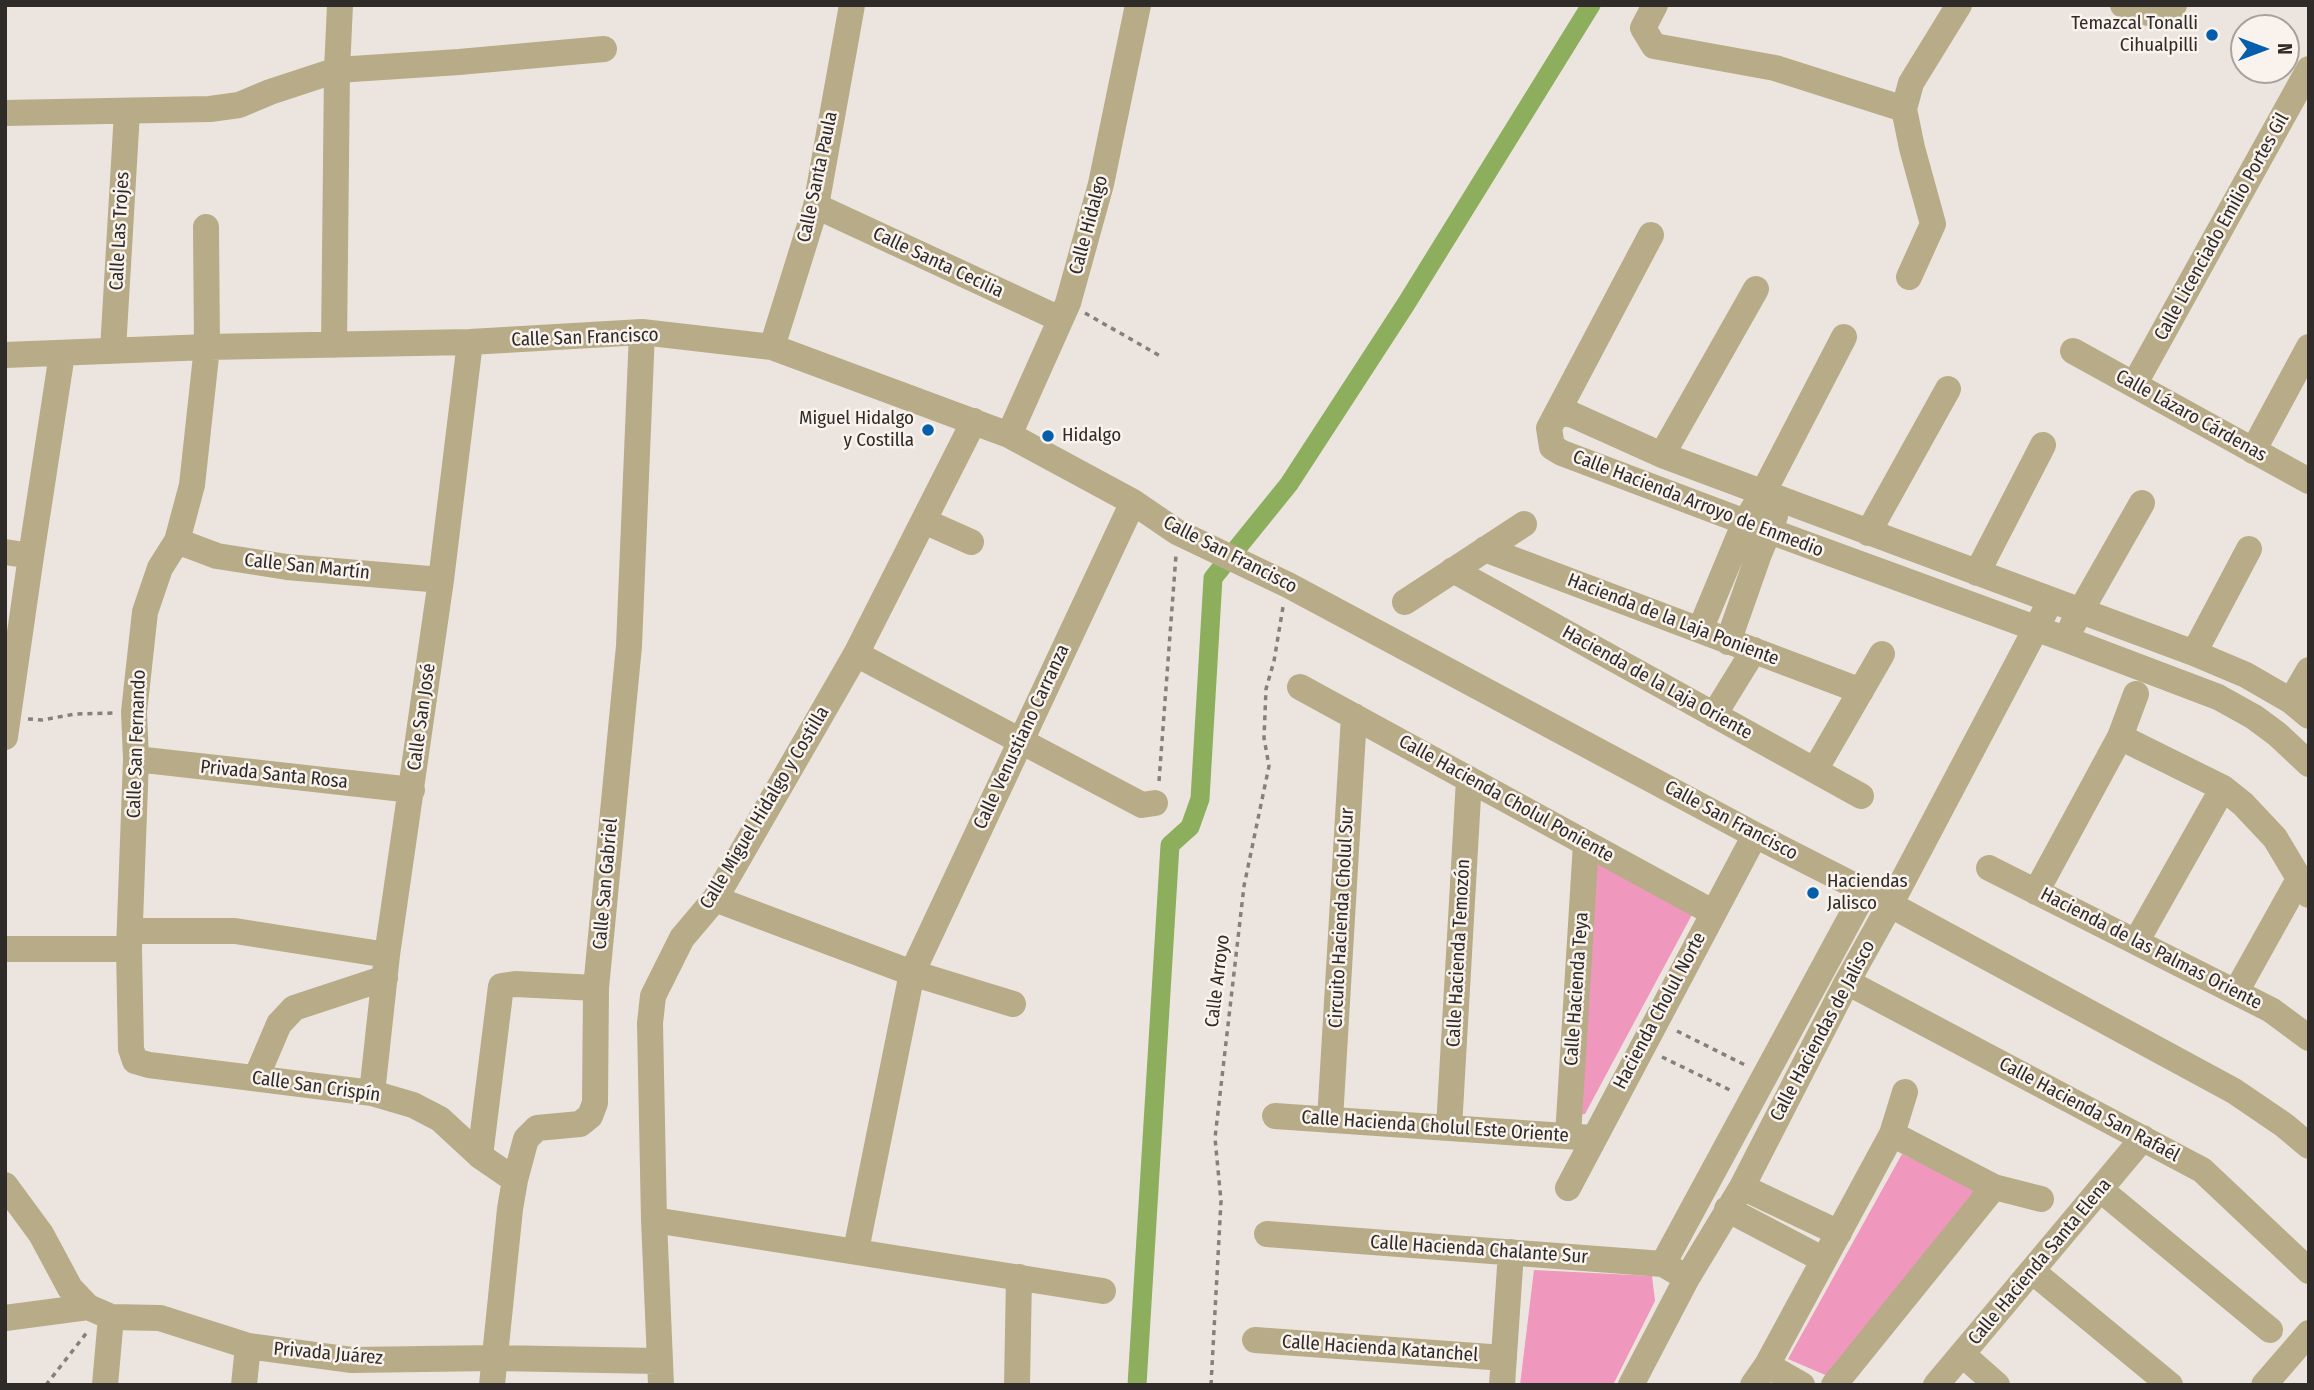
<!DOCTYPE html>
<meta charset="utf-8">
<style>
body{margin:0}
#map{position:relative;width:2314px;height:1390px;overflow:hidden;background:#ece5df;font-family:"Fira Sans Condensed",sans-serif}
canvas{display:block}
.frame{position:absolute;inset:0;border:7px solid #2e2b29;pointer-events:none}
.north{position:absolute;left:2230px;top:14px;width:70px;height:70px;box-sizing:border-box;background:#f9f2ed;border:2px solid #a8a29f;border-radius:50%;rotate:90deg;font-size:19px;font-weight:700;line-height:28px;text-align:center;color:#2e2b29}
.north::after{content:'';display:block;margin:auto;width:24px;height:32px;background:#055eac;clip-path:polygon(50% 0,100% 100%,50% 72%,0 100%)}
</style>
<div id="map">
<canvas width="2314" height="1390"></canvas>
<div class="frame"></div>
<div class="north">N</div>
</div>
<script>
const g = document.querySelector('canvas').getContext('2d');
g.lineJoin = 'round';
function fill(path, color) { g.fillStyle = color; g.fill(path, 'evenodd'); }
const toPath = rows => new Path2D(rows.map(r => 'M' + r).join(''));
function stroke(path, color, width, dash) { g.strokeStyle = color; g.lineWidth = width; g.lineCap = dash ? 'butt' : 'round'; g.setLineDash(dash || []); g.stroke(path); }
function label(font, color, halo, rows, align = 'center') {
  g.font = font + ' "Fira Sans Condensed",sans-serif'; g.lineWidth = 5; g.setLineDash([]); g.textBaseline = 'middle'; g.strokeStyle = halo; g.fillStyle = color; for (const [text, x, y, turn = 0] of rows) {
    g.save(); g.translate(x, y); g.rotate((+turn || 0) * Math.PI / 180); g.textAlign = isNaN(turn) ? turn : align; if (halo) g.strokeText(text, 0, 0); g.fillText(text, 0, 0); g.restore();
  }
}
fill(toPath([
 [1594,862,1694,911,1585,1114,1575,1115],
 [1902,1154,1981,1192,1830,1377,1788,1359],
 [1534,1270,1652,1276,1655,1301,1613,1385,1520,1385]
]), '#ef97bc');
stroke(toPath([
 [1137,1385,1170,845,1190,827,1200,799,1213,578,1289,484,1406,304,1591,5]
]), '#8daf5d', 19);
stroke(toPath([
 [1085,313,1162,357],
 [28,719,42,720,75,714,114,713],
 [1159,781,1176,555],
 [1677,1031,1745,1065],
 [1662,1057,1734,1092],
 [46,1385,88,1331],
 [1211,1385,1221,1201,1215,1138,1244,886,1269,766,1264,738,1266,689,1274,661,1283,607]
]), '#85807d', 3.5, [5, 5]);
stroke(toPath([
 [1655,5,1643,28,1654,46,1775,68,1904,109],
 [2123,5,2152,14,2172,9,2174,5],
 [5,113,210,109,239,105,270,92,337,70,459,62,604,49],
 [816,206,1060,319],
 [206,227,207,347,192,485,177,541,160,568,145,612,134,712,136,759,129,949,131,1049,135,1061,149,1065,372,1093,413,1105,440,1119,480,1156,515,1180],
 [1651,235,1549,428,1552,447,1562,453,1745,522,2065,639,2218,697,2254,717,2277,734,2309,764],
 [1909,277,1933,224,1912,148,1904,109,1911,83,1959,5],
 [334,345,337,70,340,5],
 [772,347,816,206,852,5],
 [113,350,127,112],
 [2073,351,2309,481],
 [5,355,207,347,470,342,642,332,772,347,1009,435,1133,502,1177,532,1288,585,1755,835,1865,891,2234,1091,2284,1125,2309,1146],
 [2134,385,2309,69],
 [1556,417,1563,413,1573,415,1662,455,2194,653,2246,675,2291,701,2309,716],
 [1009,435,1068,303,1101,184,1138,5],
 [2253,451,2309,347],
 [1662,455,1756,289],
 [924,521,971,542],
 [1868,533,1948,389],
 [177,541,217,556,287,567,441,580],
 [1485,549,1861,691],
 [5,552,31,556],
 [1453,570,1861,796],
 [1977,573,2043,445],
 [1405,602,1524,524],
 [2072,626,2142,503],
 [1700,630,1745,522,1763,493,1844,337],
 [1728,642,1759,554,1775,516],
 [2194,653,2249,549],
 [856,654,1142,805,1155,803],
 [1300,687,1712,912],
 [2291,701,2309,670],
 [1714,715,1754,650],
 [5,737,31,556,62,354],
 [2120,737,2223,788,2243,804,2275,838,2309,895],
 [136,759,412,790],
 [1815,770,1882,654],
 [1989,868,2271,1010,2309,1038],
 [2036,892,2120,737,2136,694],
 [715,899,912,973,1013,1004],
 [131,931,235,931,387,955],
 [2136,942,2223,788],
 [5,949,129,949],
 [1847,982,2202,1170,2309,1271],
 [2236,992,2299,879],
 [256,1078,279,1024,294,1008,385,978],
 [372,1093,387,955,441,580,470,342],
 [1275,1116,1594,1138],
 [1330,1120,1354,716],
 [1449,1128,1469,779],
 [1568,1136,1586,843],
 [480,1156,501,986,515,984,596,988],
 [5,1185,41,1234,70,1288,88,1307],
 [1742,1187,1839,1233],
 [1994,1187,2041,1199],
 [1568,1188,1755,835],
 [2101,1190,2270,1330],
 [1727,1209,1824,1260],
 [654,1220,1103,1291],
 [1267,1234,1663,1264,1687,1278],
 [856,1250,912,973,1133,502],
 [1663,1264,1865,891],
 [2032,1271,2170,1385],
 [5,1318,88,1307,111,1317,160,1318,248,1346,352,1360,495,1358,658,1361],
 [1255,1340,1504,1358],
 [1962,1354,1997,1385],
 [1767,1365,1802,1385],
 [105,1385,111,1317],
 [244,1385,248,1346],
 [492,1385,510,1209,515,1180,526,1139,537,1128,580,1124,590,1116,595,1103,596,988,629,646,642,332],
 [661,1385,654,1220,650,1023,653,996,682,938,715,899,856,654,974,421],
 [1017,1385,1019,1277],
 [1502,1385,1511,1252],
 [1631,1385,1687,1278,1742,1187,1847,982,1890,905,2051,600],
 [1753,1385,1767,1365,1892,1134,1905,1092],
 [1834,1385,1994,1187,1892,1134],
 [1936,1385,2143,1138],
 [2264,1385,2309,1333]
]), '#b7ac87', 26);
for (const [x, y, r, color] of [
 [2212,35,7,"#055eac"],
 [928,430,7,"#055eac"],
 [1048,436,7,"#055eac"],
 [1813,893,7,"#055eac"]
]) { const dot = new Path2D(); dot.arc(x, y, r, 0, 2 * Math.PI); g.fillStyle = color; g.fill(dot); stroke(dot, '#f9f2ed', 2.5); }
label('19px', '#2e2b29', '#f9f2ed', [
 ["Temazcal Tonalli",2198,24],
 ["Cihualpilli",2198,46],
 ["Miguel Hidalgo",914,419],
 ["y Costilla",914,441],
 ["Hidalgo",1062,436,"left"],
 ["Haciendas",1827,882,"left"],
 ["Jalisco",1827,904,"left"]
], 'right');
label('19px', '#2e2b29', '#f9f2ed', [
 ["Calle Santa Paula",818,177,-78],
 ["Calle Hidalgo",1089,225,-75],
 ["Calle Licenciado Emilio Portes Gil",2222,227,-61],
 ["Calle Las Trojes",120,231,-87],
 ["Calle Santa Cecilia",938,263,25],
 ["Calle San Francisco",585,338,-2],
 ["Calle Lázaro Cárdenas",2191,416,29],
 ["Calle Hacienda Arroyo de Enmedio",1698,504,21],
 ["Calle San Francisco",1230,555,27],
 ["Calle San Martín",307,567,6],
 ["Hacienda de la Laja Poniente",1673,620,21],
 ["Hacienda de la Laja Oriente",1657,683,29],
 ["Calle San José",422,717,-82],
 ["Calle Venustiano Carranza",1022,737,-65],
 ["Calle San Fernando",137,744,-88],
 ["Privada Santa Rosa",274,775,6],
 ["Calle Hacienda Cholul Poniente",1506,799,29],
 ["Calle Miguel Hidalgo y Costilla",765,808,-59],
 ["Calle San Francisco",1731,821,28],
 ["Calle San Gabriel",606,884,-85],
 ["Circuito Hacienda Cholul Sur",1342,918,-87],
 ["Hacienda de las Palmas Oriente",2151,949,27],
 ["Calle Hacienda Temozón",1459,953,-87],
 ["Calle Arroyo",1218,981,-83],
 ["Calle Hacienda Teya",1577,989,-86],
 ["Hacienda Cholul Norte",1660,1011,-62],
 ["Calle Haciendas de Jalisco",1823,1031,-62],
 ["Calle San Crispín",316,1087,8],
 ["Calle Hacienda San Rafaél",2089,1110,28],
 ["Calle Hacienda Cholul Este Oriente",1435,1127,4],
 ["Calle Hacienda Chalante Sur",1479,1250,4],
 ["Calle Hacienda Santa Elena",2040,1262,-50],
 ["Calle Hacienda Katanchel",1380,1349,4],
 ["Privada Juárez",328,1354,5]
]);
</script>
